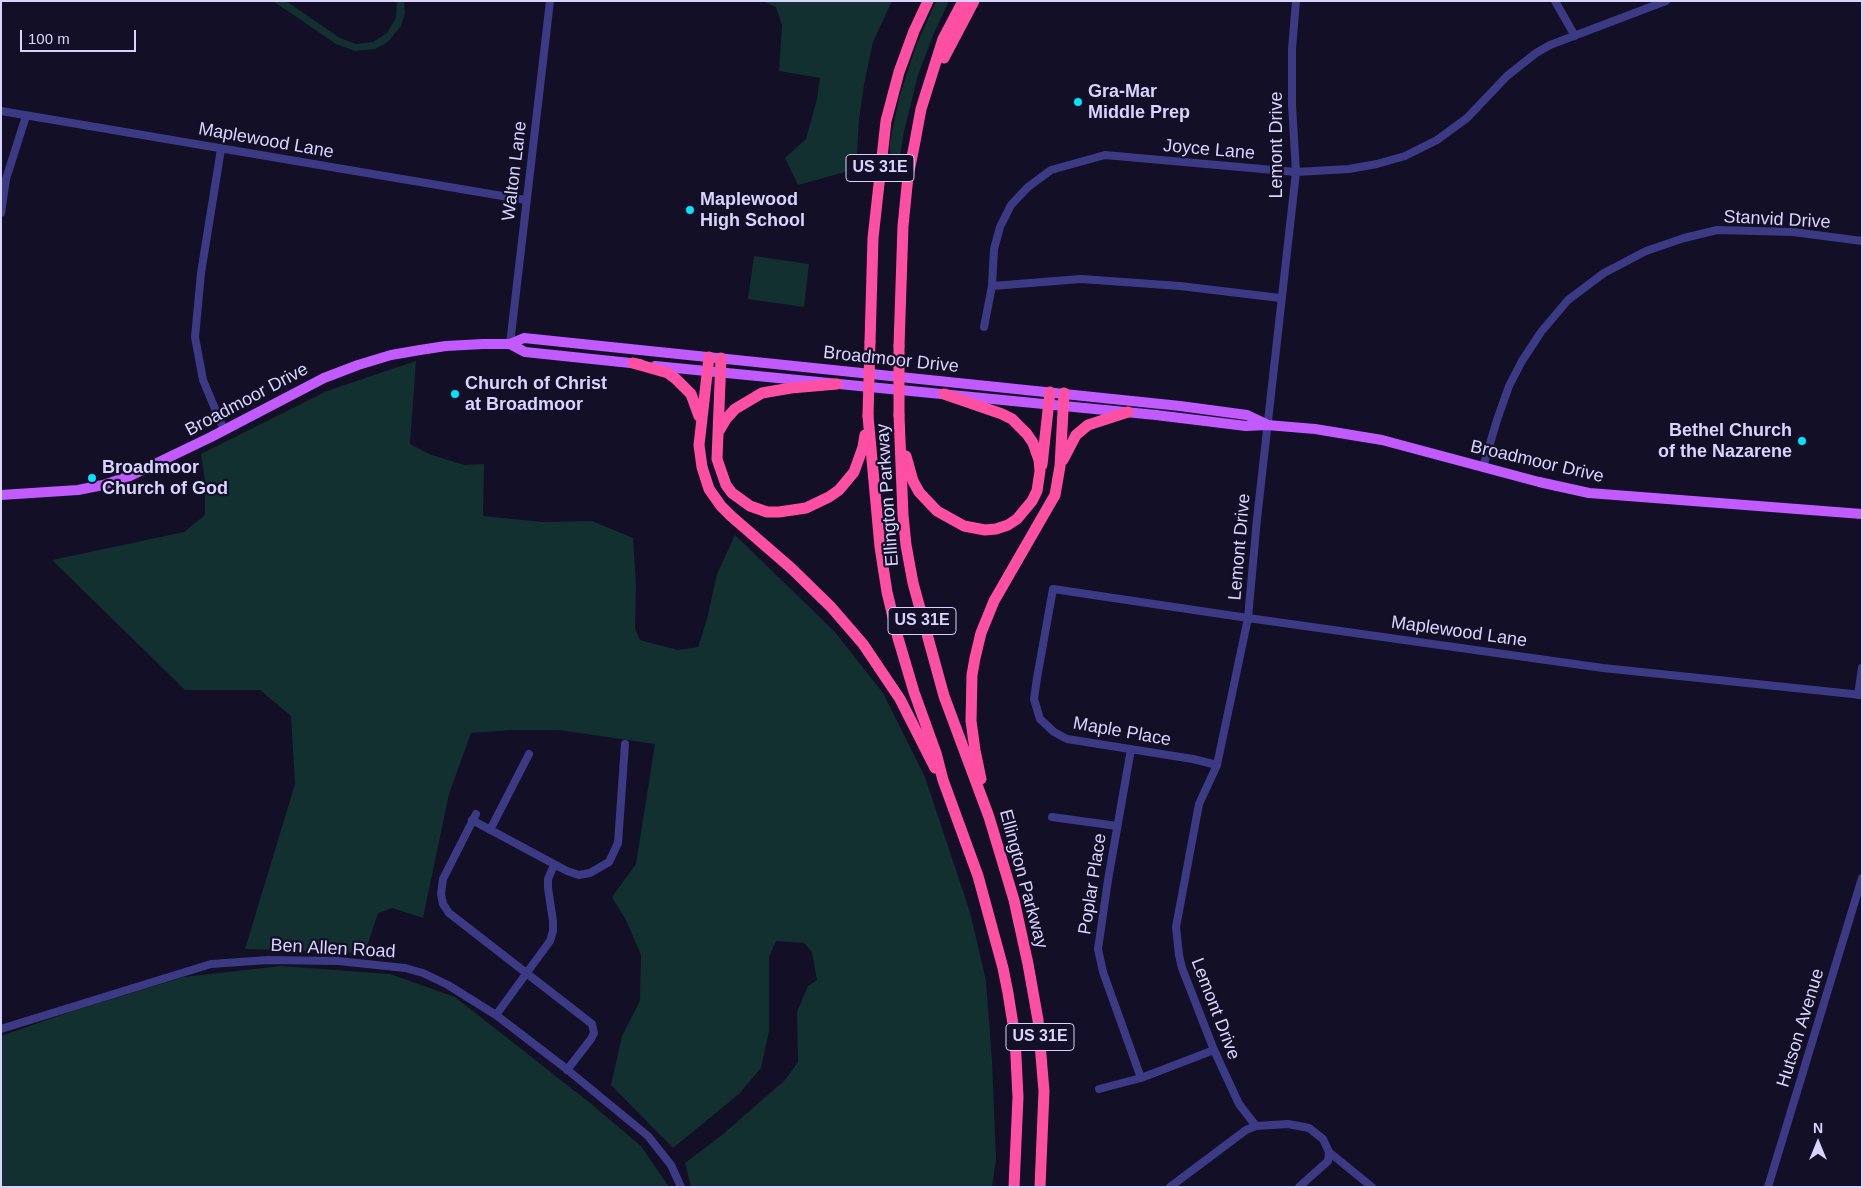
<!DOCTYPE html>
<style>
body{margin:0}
#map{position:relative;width:1863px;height:1188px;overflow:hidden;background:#130f26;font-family:Helvetica,sans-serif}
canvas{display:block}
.frame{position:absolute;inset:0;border:2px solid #d9d4ff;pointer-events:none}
.north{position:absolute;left:1793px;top:1118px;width:50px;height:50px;-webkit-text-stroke:4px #130f26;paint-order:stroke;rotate:0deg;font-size:14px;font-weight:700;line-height:20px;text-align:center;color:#d9d4ff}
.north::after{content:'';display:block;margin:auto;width:18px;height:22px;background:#d9d4ff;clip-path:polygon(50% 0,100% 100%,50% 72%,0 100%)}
.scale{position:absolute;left:20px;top:30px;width:116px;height:22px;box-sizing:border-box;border:2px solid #d9d4ff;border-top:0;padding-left:6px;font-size:15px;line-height:18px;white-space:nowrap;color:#d9d4ff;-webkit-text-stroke:4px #130f26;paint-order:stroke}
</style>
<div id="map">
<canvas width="1863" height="1188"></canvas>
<div class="frame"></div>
<div class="north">N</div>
<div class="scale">100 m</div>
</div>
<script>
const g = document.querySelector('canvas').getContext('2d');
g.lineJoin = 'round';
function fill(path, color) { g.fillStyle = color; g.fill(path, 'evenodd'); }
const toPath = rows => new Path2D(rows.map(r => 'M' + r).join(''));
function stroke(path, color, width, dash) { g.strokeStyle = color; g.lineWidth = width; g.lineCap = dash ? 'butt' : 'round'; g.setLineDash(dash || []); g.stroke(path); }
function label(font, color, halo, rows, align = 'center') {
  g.font = font + ' Helvetica,sans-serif'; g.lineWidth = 4.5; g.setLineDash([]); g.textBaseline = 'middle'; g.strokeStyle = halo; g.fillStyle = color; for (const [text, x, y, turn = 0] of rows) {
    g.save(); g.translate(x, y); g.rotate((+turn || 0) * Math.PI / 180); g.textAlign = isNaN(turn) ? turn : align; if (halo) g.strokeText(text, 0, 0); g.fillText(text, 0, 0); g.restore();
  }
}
fill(toPath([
 [273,1,286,1,340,38,356,44,373,42,387,33,396,18,397,1,404,1,405,13,401,26,388,42,375,49,355,51,336,44],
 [762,1,892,1,873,42,864,85,859,120,856,169,798,185,785,158,806,139,817,99,820,78,779,71,782,25,776,7],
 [936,1,949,1,934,33,918,75,904,132,898,168,893,172,890,169,890,142,899,98,916,46],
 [754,256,809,264,804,307,748,299],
 [416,361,410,444,429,454,464,465,484,464,483,516,543,522,592,521,633,538,636,584,635,629,640,640,678,650,698,647,707,619,717,574,735,535,834,631,883,693,925,777,970,912,986,981,992,1061,996,1159,992,1187,691,1187,685,1163,722,1135,785,1080,798,1062,797,1012,808,986,817,980,812,952,804,943,776,941,769,957,769,1031,761,1068,739,1094,673,1148,611,1085,622,1036,640,1001,641,955,627,922,612,897,636,864,655,744,559,730,511,730,471,733,449,794,423,918,392,908,378,913,365,953,245,949,295,784,291,716,260,690,185,690,52,560,184,532,205,515,205,481,201,454,327,391],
 [281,966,390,974,455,997,590,1103,641,1146,669,1187,1,1187,1,1036,70,1012,184,977]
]), '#12302f');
stroke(toPath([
 [1555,1,1575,36],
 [1,111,526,200],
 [221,149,201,273,195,337,203,380,224,430],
 [1,213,6,179,26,116],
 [992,286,1081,279,1180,286,1280,298],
 [984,327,992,286,994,249,1000,227,1011,205,1028,187,1051,170,1105,155,1296,172,1349,169,1377,164,1405,156,1437,140,1467,118,1507,76,1536,53,1550,45,1666,1],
 [510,344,550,1],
 [1483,467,1497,420,1509,386,1522,361,1541,332,1568,300,1604,273,1646,251,1684,238,1717,230,1793,232,1862,241],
 [1858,695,1862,668],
 [1131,749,1108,880,1098,949,1103,972,1141,1078],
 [1217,765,1193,759,1067,739,1054,732,1040,719,1034,699,1037,678,1053,589,1248,618,1603,668,1862,695],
 [476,814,443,879,441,894,443,904,449,913,592,1024,594,1033,591,1039,567,1070],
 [1052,817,1117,826],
 [472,820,567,871,579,875,590,873,609,862,618,843,625,744],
 [490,830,529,754],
 [496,1015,550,941,553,931,553,921,548,888,548,879,554,865],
 [1,1029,211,964,268,960,338,961,405,968,423,973,448,985,496,1015,564,1067,648,1136,671,1165,681,1187],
 [1099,1089,1141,1078,1214,1050],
 [1256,1126,1239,1104,1214,1050,1182,968,1179,955,1176,927,1199,804,1217,765,1248,618,1257,519,1296,172,1292,105,1292,49,1296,1],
 [1170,1187,1246,1130,1256,1126,1288,1124,1309,1128,1323,1139,1329,1152,1372,1187],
 [1299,1187,1328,1161,1329,1152],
 [1768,1187,1862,878]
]), '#3d3a85', 8);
stroke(toPath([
 [510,344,525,352,640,364],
 [655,366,1156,415,1246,426,1267,425,1315,429,1382,440,1539,482,1589,493,1862,514],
 [1,495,78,490,103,485,130,476,211,437,324,378,358,365,391,355,420,350,446,346,483,344,510,344,524,338,1180,406,1247,415,1266,424]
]), '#c25bff', 10);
stroke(toPath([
 [944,58,974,1],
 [870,342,873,238,886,121,899,72,914,31,928,1],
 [899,346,903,226,908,176,914,147,921,109,943,39,963,1],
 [709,357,699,445,702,467,709,489,721,506,731,516,791,568,831,607,863,644,900,699,935,768],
 [721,358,717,459,726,485,732,493,750,506,767,512,779,512,806,508,829,497,839,490,854,472,863,447,865,435],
 [633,363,668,373,676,379,691,394,699,416],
 [899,415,903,515,906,545,913,583,944,696,989,817,1014,900,1028,964,1038,1020,1044,1091,1040,1187],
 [868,416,880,547,887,592,898,638,914,692,936,753,943,780,978,876,1003,968,1008,993,1015,1037,1018,1097,1014,1187],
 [719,431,726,419,735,409,762,393,791,388,837,384],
 [906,456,913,481,919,492,937,511,964,526,985,530,996,529,1008,525,1017,519,1032,501,1037,491,1040,471,1039,460,1033,443,1027,434,1012,419,1002,414,944,394],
 [1063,460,1076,435,1088,425,1128,412],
 [1042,465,1050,392],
 [981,779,975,750,971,721,972,675,975,658,981,633,994,601,1055,495,1060,466,1064,393]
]), '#ff4fa3', 11);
stroke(toPath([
 [899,346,899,415],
 [868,416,870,342]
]), '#ff4fa3', 11);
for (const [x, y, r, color] of [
 [1078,102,5,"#00e5ff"],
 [690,210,5,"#00e5ff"],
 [455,394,5,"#00e5ff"],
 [1802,441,5,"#00e5ff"],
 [92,478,5,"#00e5ff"]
]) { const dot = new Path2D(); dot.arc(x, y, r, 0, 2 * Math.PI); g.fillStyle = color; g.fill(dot); stroke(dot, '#130f26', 2); }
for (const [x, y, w] of [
 [880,168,68],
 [922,621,68],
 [1040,1037,68]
]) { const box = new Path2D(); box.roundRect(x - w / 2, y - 13.5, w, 27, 4); g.fillStyle = '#130f26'; g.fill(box); stroke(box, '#d9d4ff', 1); }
label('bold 16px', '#d9d4ff', null, [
 ["US 31E",880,168],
 ["US 31E",922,621],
 ["US 31E",1040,1037]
]);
label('bold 18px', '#d9d4ff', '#130f26', [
 ["Gra-Mar",1088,92],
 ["Middle Prep",1088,113],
 ["Maplewood",700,200],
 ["High School",700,221],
 ["Church of Christ",465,384],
 ["at Broadmoor",465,405],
 ["Bethel Church",1792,431,"right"],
 ["of the Nazarene",1792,452,"right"],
 ["Broadmoor",102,468],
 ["Church of God",102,489]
], 'left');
label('18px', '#d9d4ff', '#130f26', [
 ["Maplewood Lane",266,141,10],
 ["Lemont Drive",1277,145,-90],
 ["Joyce Lane",1209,150,5],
 ["Walton Lane",515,171,-83],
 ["Stanvid Drive",1777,220,3],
 ["Broadmoor Drive",891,360,6],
 ["Broadmoor Drive",247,400,-28],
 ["Broadmoor Drive",1537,462,13],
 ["Ellington Parkway",888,495,-94],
 ["Lemont Drive",1240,547,-85],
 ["Maplewood Lane",1459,632,8],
 ["Maple Place",1122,732,10],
 ["Ellington Parkway",1023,879,75],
 ["Poplar Place",1093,884,-81],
 ["Ben Allen Road",333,949,3],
 ["Lemont Drive",1215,1009,69],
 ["Hutson Avenue",1801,1028,-73]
]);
</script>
